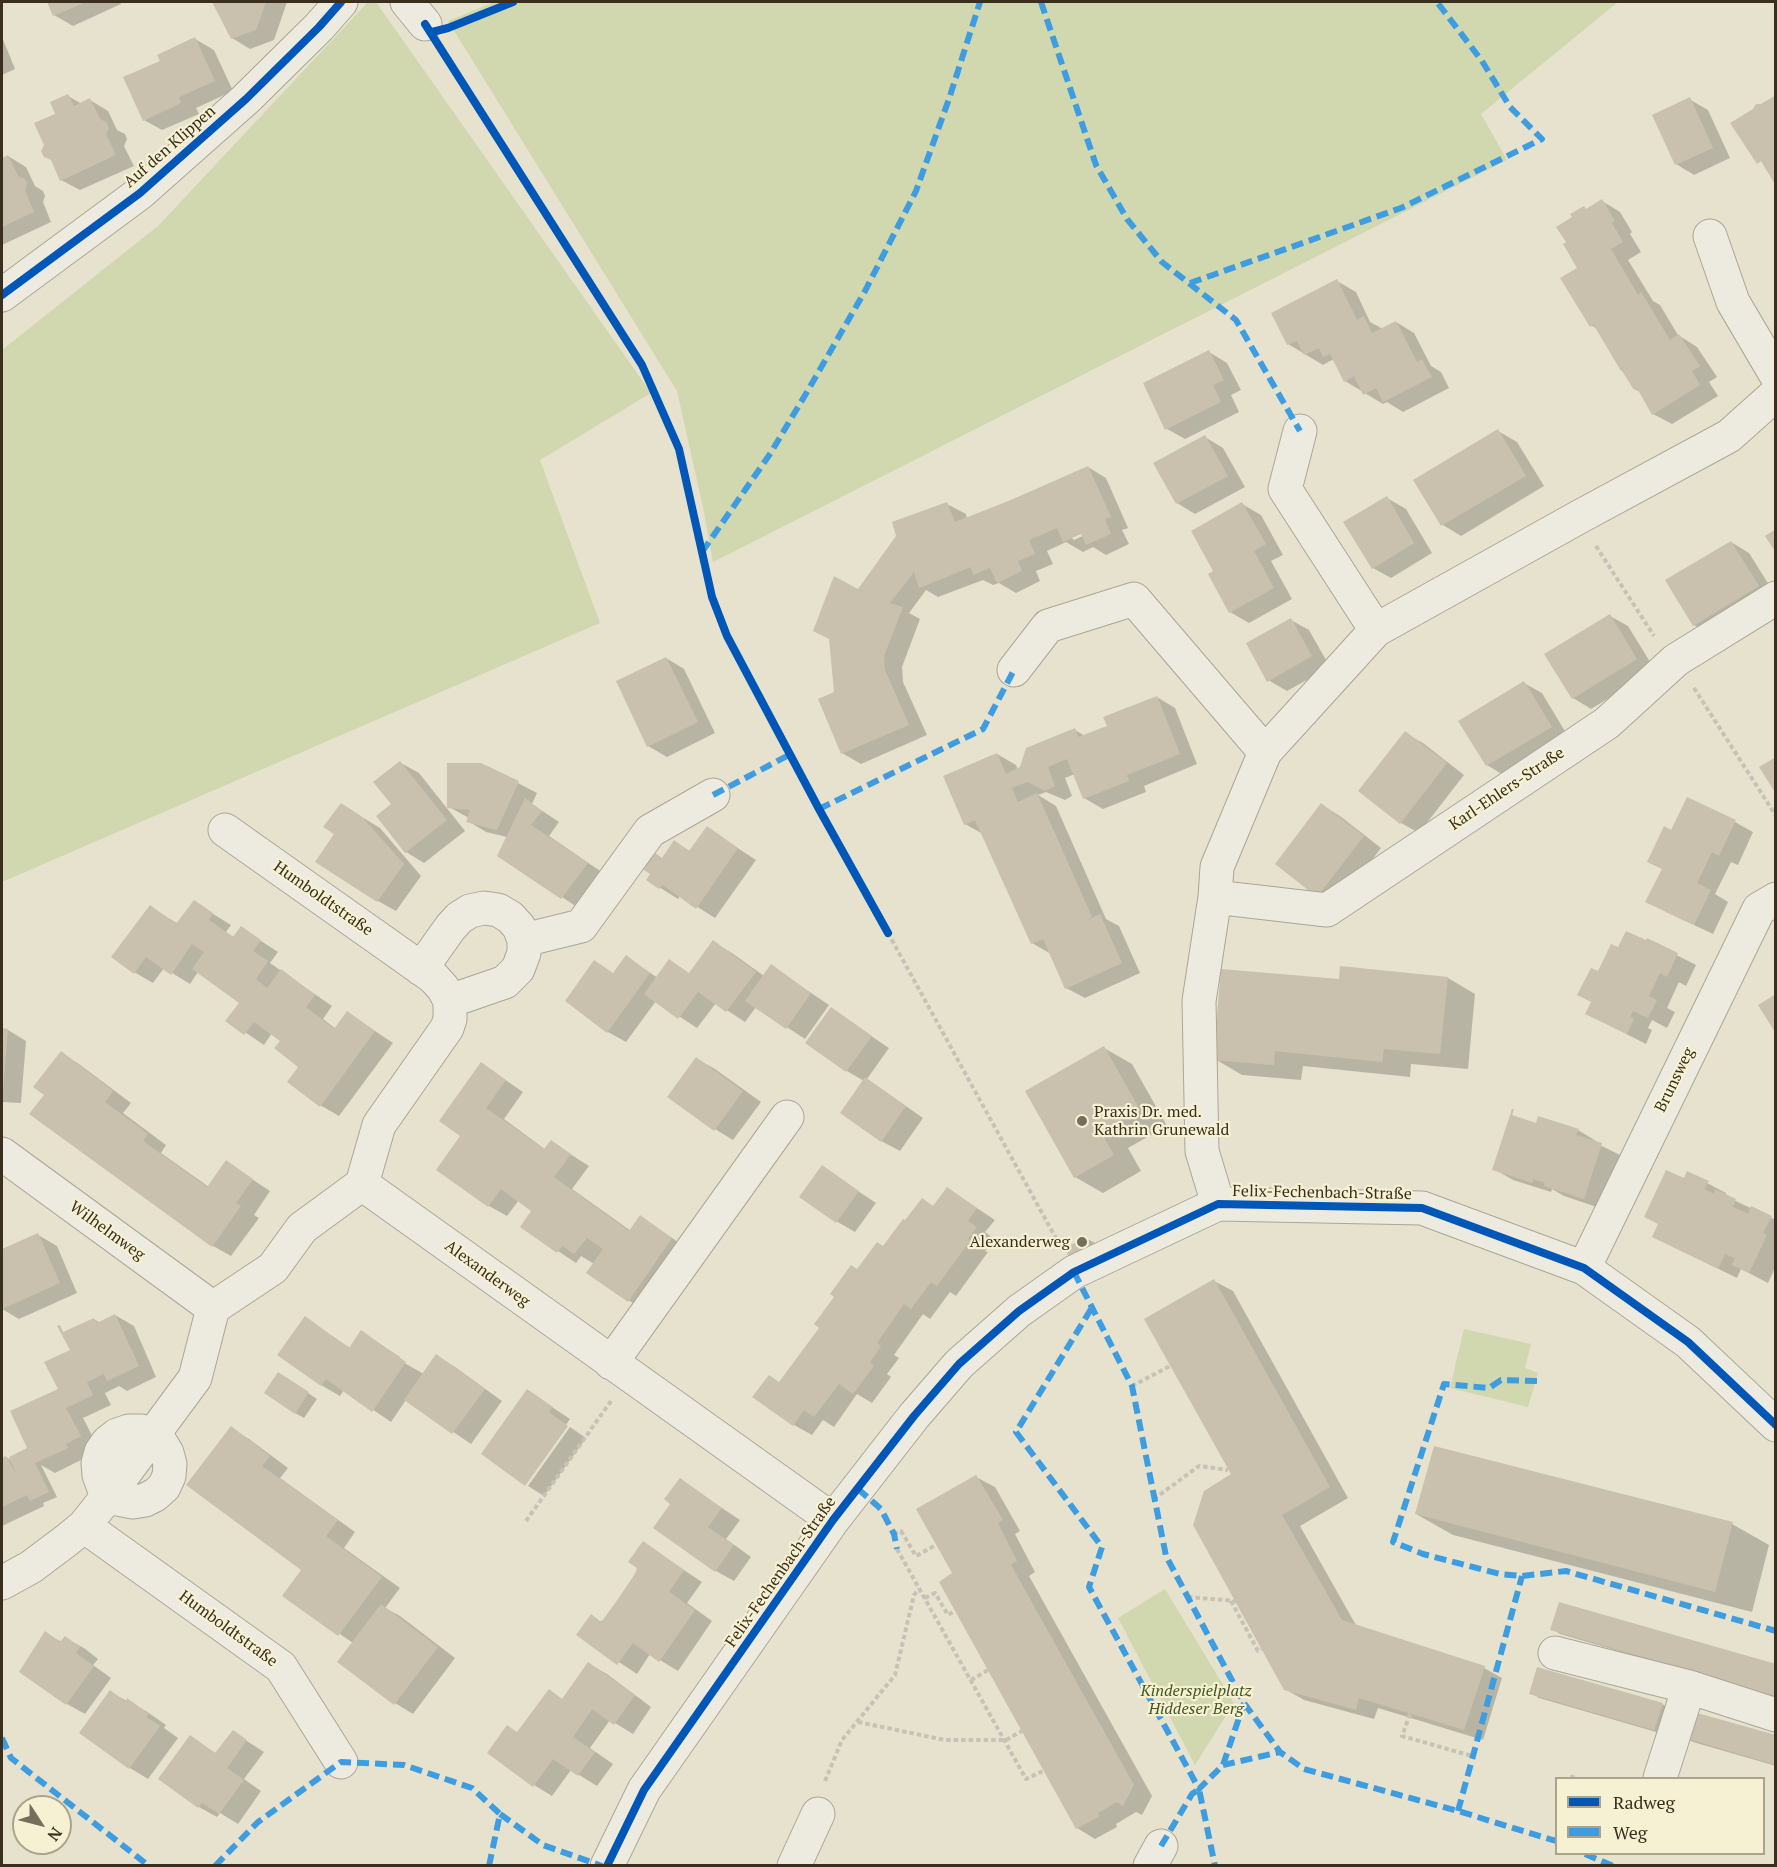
<!DOCTYPE html>
<meta charset="utf-8">
<style>
body{margin:0}
#map{position:relative;width:1777px;height:1867px;overflow:hidden;background:#e6e2ce;font-family:"PT Serif",serif}
canvas{display:block}
.frame{position:absolute;inset:0;border:3px solid #3a2f1e;pointer-events:none}
.legend{position:absolute;left:1555px;top:1777px;width:210px;height:78px;box-sizing:border-box;background:#f7f1d3;border:2px solid #aba38b;margin:0;padding:8px 10px;list-style:none;font-size:18px;color:#3a2f1e}
.legend li{display:flex;align-items:center;gap:12px;height:30px}
.legend b{width:30px;border:2px solid #aba38b}
.north{position:absolute;left:12px;top:1795px;width:60px;height:60px;box-sizing:border-box;background:#f7f1d3;border:2px solid #aba38b;border-radius:50%;rotate:126deg;font-size:16px;font-weight:700;line-height:24px;text-align:center;color:#3a2f1e}
.north::after{content:'';display:block;margin:auto;width:21px;height:27px;background:#766e5c;clip-path:polygon(50% 0,100% 100%,50% 72%,0 100%)}
</style>
<div id="map">
<canvas width="1777" height="1867"></canvas>
<div class="frame"></div>
<ul class="legend">
<li><b style="height:8px;background:#0057b8"></b>Radweg</li>
<li><b style="height:8px;background:#3e9de0"></b>Weg</li>
</ul>
<div class="north">N</div>
</div>
<script>
const g = document.querySelector('canvas').getContext('2d');
g.lineJoin = 'round';
function fill(path, color) { g.fillStyle = color; g.fill(path, 'evenodd'); }
const toPath = rows => new Path2D(rows.map(r => 'M' + r).join(''));
function stroke(path, color, width, dash) { g.strokeStyle = color; g.lineWidth = width; g.lineCap = dash ? 'butt' : 'round'; g.setLineDash(dash || []); g.stroke(path); }
function label(font, color, halo, rows, align = 'center') {
  g.font = font + ' "PT Serif",serif'; g.lineWidth = 4.5; g.setLineDash([]); g.textBaseline = 'middle'; g.strokeStyle = halo; g.fillStyle = color; for (const [text, x, y, turn = 0] of rows) {
    g.save(); g.translate(x, y); g.rotate((+turn || 0) * Math.PI / 180); g.textAlign = isNaN(turn) ? turn : align; if (halo) g.strokeText(text, 0, 0); g.fillText(text, 0, 0); g.restore();
  }
}
fill(toPath([
 [368,2,376,2,651,393,540,460,600,623,2,882,2,350,158,226],
 [494,2,1618,2,1481,114,1507,160,713,562,704,512,677,391,448,21],
 [1464,1329,1531,1344,1525,1368,1538,1373,1528,1407,1450,1388],
 [1165,1589,1234,1703,1195,1765,1118,1618]
]), '#d1d7af');
fill(toPath([
 [48,2,120,2,121,4,73,26,54,15],
 [214,2,287,2,274,40,250,49,232,38],
 [2,37,15,69,2,75],
 [195,39,214,50,233,91,196,108,199,114,162,130,144,120,162,62],
 [68,96,82,104,90,100,108,111,117,130,125,134,127,139,124,146,134,166,80,190,61,180,46,146,57,115],
 [1689,99,1708,110,1730,158,1694,175,1676,164],
 [8,156,26,167,35,186,43,191,45,196,43,202,51,222,2,245,2,159],
 [1602,201,1620,212,1632,232,1630,234,1641,252,1628,260,1653,301,1660,305,1678,335,1697,347,1717,377,1709,382,1718,396,1672,424,1653,414,1641,393,1635,389,1597,329,1591,325,1579,268,1584,208,1587,210],
 [1337,281,1356,292,1370,322,1383,329,1396,322,1414,333,1431,366,1441,372,1449,388,1403,412,1387,402,1383,404,1345,381,1336,362,1332,360,1323,365,1288,344],
 [1209,352,1227,363,1241,390,1231,395,1239,412,1185,439,1167,429],
 [1498,431,1517,442,1544,486,1461,536,1443,525,1415,481],
 [1205,437,1223,448,1245,487,1195,514,1177,503],
 [1088,467,1106,478,1128,528,1122,530,1129,544,1106,555,1093,547,1083,552,1066,542,1047,551,1053,564,1036,571,1040,581,1016,593,999,583,993,585,983,580,938,597,926,590,909,613,920,619,902,667,903,682,927,735,861,764,842,753,835,693,858,591,947,504,966,514,967,519],
 [1088,530,1089,533,1074,540,1071,537],
 [1387,498,1406,509,1432,553,1391,578,1373,568],
 [1242,504,1261,515,1283,555,1271,561,1292,599,1249,623,1230,612,1215,572],
 [1731,542,1749,553,1776,596,1712,636,1694,625],
 [1610,616,1628,626,1655,670,1591,709,1573,698],
 [1291,620,1309,630,1330,667,1287,691,1268,680],
 [666,658,684,669,715,733,667,757,648,746],
 [1524,683,1542,693,1569,738,1505,776,1487,765],
 [1157,697,1175,708,1197,764,1144,786,1146,792,1103,809,1084,798,1075,774,1065,778,1072,796,1065,800,1046,792,1038,795,1056,806,1106,919,1119,926,1140,973,1085,998,1066,988,1051,954,1032,943,983,834,965,824,997,754,1016,765,1018,770,1075,730,1085,736,1109,727],
 [1405,733,1423,743,1464,775,1419,833,1401,823],
 [401,763,419,773,465,831,424,863,406,852,378,816,393,805],
 [481,764,537,793,532,804,559,822,549,836,606,875,580,909,499,855,507,837,486,832,468,821,469,818,449,807],
 [342,805,380,828,421,876,396,911,378,901,336,833],
 [1322,805,1340,816,1381,848,1336,907,1318,896],
 [1735,822,1753,832,1738,865,1731,862,1715,894,1728,902,1713,934,1666,912,1663,869,1672,832],
 [707,828,756,860,715,918,680,896,678,899,648,880,652,874,650,851,663,859,674,842,690,851],
 [194,902,231,925,226,932,235,938,241,928,278,952,270,963,332,1006,323,1019,336,1029,348,1013,393,1043,339,1116,320,1105,300,1067,282,1041,272,1033,264,1045,227,1020,241,1002,198,972,190,984,164,968,153,983,134,972,151,907,178,924],
 [1647,940,1696,965,1686,986,1679,982,1667,1008,1675,1012,1667,1028,1652,1020,1648,1028,1652,1030,1646,1044,1587,1014,1593,1003,1599,973,1619,949,1646,942],
 [713,942,732,953,764,976,771,966,829,1005,805,1039,756,1007,745,1022,716,1003,697,1028,656,1001,626,1042,608,1032,595,962,614,974,626,957,658,978,670,961,690,974],
 [1448,978,1475,994,1468,1069,1411,1064,1410,1077,1303,1066,1301,1080,1242,1075,1215,1059,1340,981],
 [831,1009,889,1048,867,1079,923,1118,900,1151,881,1141,864,1081,847,1071],
 [2,1030,8,1030,26,1041,21,1103,2,1102],
 [1104,1048,1132,1064,1167,1126,1128,1148,1141,1171,1103,1193,1075,1177],
 [61,1053,79,1064,131,1103,123,1113,166,1145,161,1153,209,1187,226,1162,270,1191,254,1215,259,1218,231,1256,213,1246,31,1114,46,1094],
 [697,1059,715,1069,761,1102,733,1140,715,1129],
 [482,1064,523,1092,504,1119,546,1150,551,1142,589,1166,572,1189,631,1231,641,1217,690,1250,647,1311,628,1300,594,1264,581,1256,576,1263,522,1227,533,1210,519,1200,507,1216,489,1206,463,1136],
 [1536,1125,1578,1130,1596,1141,1596,1143,1620,1155,1603,1209,1564,1196,1552,1189,1551,1192,1513,1180,1494,1169],
 [822,1167,876,1203,855,1232,836,1221],
 [1688,1173,1726,1193,1725,1196,1776,1220,1776,1266,1768,1283,1741,1269,1737,1278,1654,1237],
 [948,1189,995,1220,985,1232,994,1239,985,1251,988,1252,956,1296,950,1292,930,1319,923,1314,894,1355,899,1358,887,1374,891,1377,872,1403,857,1394,834,1427,823,1420,812,1435,794,1425,780,1383,821,1327,858,1270,934,1207],
 [38,1235,57,1246,77,1293,19,1319,2,1309,2,1251],
 [1086,1238,1095,1243,1099,1252,1079,1262],
 [1214,1281,1233,1291,1348,1498,1300,1526,1357,1627,1484,1668,1502,1678,1483,1740,1378,1708,1374,1719,1304,1700,1285,1689,1233,1475],
 [115,1315,134,1326,156,1377,127,1391,119,1386,105,1393,111,1405,83,1418,98,1447,85,1458,55,1473,41,1465,57,1497,43,1503,44,1506,2,1526,2,1460,6,1457,12,1461,27,1449,60,1390,72,1351,94,1319,100,1323],
 [305,1318,350,1348,361,1332,400,1357,399,1360,424,1374,437,1356,455,1367,502,1401,471,1444,406,1400,391,1422,344,1390,340,1396,321,1385],
 [287,1379,317,1399,304,1418,295,1413],
 [528,1391,570,1419,525,1484],
 [570,1427,586,1438,544,1496,528,1486],
 [231,1428,249,1439,288,1468,280,1478,355,1532,344,1548,400,1588,385,1608,400,1616,455,1658,413,1714,395,1703,353,1643,284,1596,303,1569],
 [976,1477,995,1487,1020,1531,1015,1534,1035,1572,1029,1576,1152,1796,1142,1815,1136,1812,1116,1824,1117,1827,1095,1839,1077,1828,954,1574],
 [680,1480,740,1520,726,1539,751,1557,734,1581,716,1571,655,1527,673,1504],
 [1416,1514,1732,1524,1769,1545,1752,1612,1453,1535],
 [643,1543,702,1582,687,1603,712,1621,678,1671,650,1654,637,1674,578,1635,604,1621,622,1596,639,1567],
 [1552,1629,1776,1666,1776,1697,1560,1634],
 [45,1633,62,1642,65,1638,84,1648,98,1659,93,1665,111,1678,85,1714,67,1704],
 [589,1664,607,1674,651,1707,633,1734,610,1720,590,1748,613,1764,597,1786,571,1770,552,1796,534,1785,549,1691,563,1700],
 [110,1692,146,1711,166,1725,164,1728,178,1738,148,1779,130,1768,81,1733],
 [1531,1693,1662,1704,1671,1709,1663,1734,1539,1698],
 [233,1732,264,1752,244,1779,261,1791,238,1824,220,1813,217,1817,199,1807,190,1737,217,1754],
 [1684,1737,1776,1737,1776,1766,1693,1742]
]), '#0003');
fill(toPath([
 [47,2,86,2,53,16],
 [212,2,266,2,256,30,231,39],
 [195,37,215,81,179,97,181,103,143,121,123,77,160,61,157,55],
 [68,94,74,106,90,98,100,119,106,122,109,128,106,134,116,155,60,181,51,160,44,157,41,151,44,145,34,123,55,114,50,102],
 [1776,95,1776,186,1761,161,1757,164,1730,123,1753,109,1756,104,1761,104],
 [1690,97,1713,148,1675,165,1652,115],
 [8,155,18,176,25,179,27,184,25,191,34,212,2,227,2,158],
 [1602,199,1615,221,1612,223,1623,242,1611,249,1638,295,1641,292,1670,340,1679,334,1700,366,1692,371,1700,385,1652,415,1637,388,1634,390,1622,371,1621,371,1593,324,1590,327,1560,278,1577,268,1563,244,1566,242,1556,227,1572,217,1570,214,1572,213,1584,206,1586,209],
 [1337,279,1357,320,1364,316,1372,333,1396,321,1417,362,1422,359,1432,377,1383,402,1376,388,1363,395,1354,376,1344,382,1330,354,1323,357,1319,348,1304,355,1297,341,1287,345,1271,313],
 [1209,350,1224,380,1213,385,1221,402,1165,430,1143,383],
 [1498,429,1526,476,1441,526,1413,480],
 [1205,435,1228,476,1176,504,1153,463],
 [1088,466,1111,517,1105,519,1111,534,1086,545,1081,534,1063,542,1057,528,1029,540,1035,554,1018,561,1022,571,997,583,990,568,973,575,971,567,919,588,914,572,890,603,903,607,884,656,885,670,909,725,841,754,818,699,834,692,829,639,813,631,834,576,858,589,896,536,892,522,947,502,955,522,1011,500],
 [1387,496,1414,543,1372,569,1343,522],
 [1242,502,1266,544,1254,551,1274,588,1229,613,1208,574,1213,571,1191,531],
 [1776,529,1776,553,1765,536],
 [1731,541,1759,586,1693,626,1665,580],
 [1610,614,1637,659,1572,699,1544,654],
 [1291,618,1312,656,1267,682,1246,643],
 [666,657,698,722,647,747,616,681],
 [1524,681,1552,727,1486,766,1458,721],
 [1157,696,1180,754,1127,775,1129,781,1083,799,1067,759,1048,767,1055,786,1045,791,1027,782,1012,788,1018,802,1037,793,1092,917,1086,921,1100,914,1122,963,1065,989,1043,939,1031,944,975,820,964,825,943,776,997,753,1006,774,1020,767,1026,748,1075,728,1078,737,1107,726,1103,717],
 [1405,731,1447,763,1400,824,1358,791],
 [1776,757,1776,794,1759,767],
 [400,761,447,820,405,853,376,816,391,804,373,782],
 [447,763,481,763,519,781,497,830,466,822,470,810,447,808],
 [1687,797,1736,820,1719,856,1712,852,1697,883,1711,890,1694,925,1645,902,1662,869,1647,862,1664,826,1671,830],
 [525,798,542,811,531,825,588,863,561,899,497,856],
 [341,803,361,816,404,864,377,902,315,862,334,834,323,827],
 [1321,803,1364,836,1317,897,1275,864],
 [707,826,738,848,696,909,663,885,659,889,646,880,650,874,638,866,650,849,662,858,674,840,689,851],
 [194,900,213,913,209,920,233,937,241,926,261,940,253,951,268,961,256,979,267,988,281,969,315,995,306,1007,334,1029,347,1011,375,1031,320,1107,287,1082,298,1067,274,1048,280,1041,254,1022,244,1035,225,1021,239,1003,192,969,204,952,192,944,171,975,146,957,134,974,111,957,150,905,176,924],
 [1626,931,1646,940,1647,938,1678,953,1667,977,1660,973,1649,996,1657,1000,1648,1018,1633,1011,1630,1017,1634,1019,1627,1034,1585,1014,1591,1002,1577,995,1591,968,1598,971,1611,944,1618,947],
 [713,940,756,972,726,1012,698,992,678,1019,644,994,669,959,689,973],
 [626,955,650,973,607,1033,565,1001,594,960,613,973],
 [771,964,811,993,786,1029,745,1001],
 [1340,966,1448,977,1440,1054,1384,1049,1382,1062,1275,1051,1274,1065,1213,1060,1221,969,1339,979],
 [1776,994,1776,1034,1758,1005],
 [831,1007,872,1036,846,1072,805,1043],
 [2,1028,8,1029,3,1091,2,1091],
 [1104,1046,1140,1110,1101,1132,1114,1155,1074,1178,1025,1091],
 [61,1051,113,1091,105,1102,148,1134,143,1141,207,1187,226,1160,253,1179,236,1203,241,1206,212,1247,29,1114,44,1095,33,1087],
 [696,1057,743,1091,714,1131,667,1097],
 [481,1062,506,1080,486,1108,544,1149,551,1140,571,1154,554,1177,629,1231,640,1215,672,1238,628,1302,586,1273,603,1249,587,1238,574,1254,562,1246,557,1253,520,1227,531,1211,501,1189,488,1207,436,1170,460,1136,439,1121],
 [865,1077,906,1106,881,1142,840,1113],
 [1512,1109,1514,1109,1512,1115,1536,1123,1538,1116,1579,1129,1576,1135,1602,1143,1584,1199,1544,1186,1545,1183,1533,1179,1533,1183,1492,1170],
 [822,1165,859,1191,836,1223,799,1197],
 [1666,1170,1684,1178,1687,1171,1709,1181,1704,1189,1714,1194,1715,1189,1736,1199,1733,1207,1748,1214,1751,1206,1772,1216,1763,1233,1767,1235,1749,1273,1732,1265,1735,1258,1725,1254,1718,1269,1652,1237,1658,1224,1644,1217],
 [947,1187,977,1208,968,1221,977,1227,968,1239,970,1241,937,1286,931,1282,911,1309,904,1304,877,1343,881,1346,870,1362,874,1366,853,1394,839,1384,814,1417,804,1410,793,1426,752,1397,769,1375,779,1382,819,1328,814,1324,834,1297,830,1294,851,1265,857,1269,877,1242,883,1246,903,1219,905,1220,922,1198,933,1206],
 [38,1233,60,1283,2,1309,2,1249],
 [1086,1237,1091,1247,1069,1258,1065,1248],
 [1214,1279,1330,1487,1282,1515,1342,1620,1485,1666,1464,1730,1359,1698,1356,1710,1284,1690,1208,1552,1193,1525,1204,1491,1231,1474,1144,1319],
 [115,1314,139,1366,107,1381,104,1374,87,1382,93,1395,66,1408,81,1436,66,1444,68,1448,35,1463,49,1492,30,1501,27,1495,2,1507,2,1458,6,1456,17,1476,9,1457,27,1448,10,1411,58,1389,44,1362,70,1350,57,1326,60,1325,63,1332,94,1318,97,1323],
 [305,1316,349,1348,361,1330,406,1362,372,1412,326,1379,321,1386,277,1355],
 [436,1354,485,1389,452,1434,404,1400],
 [278,1372,309,1392,295,1414,264,1393],
 [527,1389,553,1407,549,1412,568,1426,525,1486,481,1454],
 [231,1426,270,1456,262,1466,338,1520,326,1536,382,1577,338,1636,282,1596,301,1570,186,1485],
 [1434,1446,1733,1522,1715,1592,1415,1514],
 [976,1475,1003,1520,998,1523,1017,1561,1011,1565,1134,1785,1123,1806,1117,1802,1098,1813,1100,1816,1076,1829,939,1582,952,1573,916,1509],
 [680,1478,722,1508,708,1527,734,1545,715,1572,653,1528,670,1504,664,1499],
 [643,1541,684,1570,669,1592,695,1610,659,1662,633,1643,617,1665,576,1635,591,1614,600,1621,603,1620,620,1596,637,1571,636,1570,637,1568,628,1562],
 [1559,1602,1776,1664,1776,1696,1550,1630],
 [381,1604,438,1647,394,1705,337,1662],
 [45,1631,60,1642,65,1636,80,1647,76,1653,94,1666,66,1705,19,1672],
 [588,1662,635,1695,614,1725,592,1709,573,1737,595,1752,578,1776,553,1759,533,1787,487,1753,507,1725,517,1732,549,1689,562,1699],
 [1537,1667,1663,1703,1654,1730,1529,1694],
 [110,1690,126,1702,127,1698,149,1714,146,1717,160,1726,129,1769,79,1733],
 [1690,1711,1776,1735,1776,1765,1682,1737],
 [233,1730,247,1740,227,1768,244,1780,219,1814,202,1803,198,1808,158,1779,190,1735,215,1753]
]), '#c9c0ae');
const minor = toPath([
 [407,2,425,24],
 [1710,236,1733,302,1776,375],
 [2,295,140,193,246,99,319,27,341,2],
 [1300,431,1285,489,1376,630],
 [1014,670,1048,626,1134,599,1265,752],
 [1215,897,1327,910,1607,723,1676,660,1776,598],
 [524,940,581,926,650,831,713,795],
 [421,969,450,928,459,918,470,911,484,908,498,910,510,917,519,927,524,940,524,953,518,969,505,982,450,1001],
 [2,1154,213,1308],
 [362,1184,833,1520],
 [1218,1204,1202,1151,1199,1001,1215,897,1217,867,1265,752,1376,630,1579,517,1729,436,1776,394],
 [1584,1268,1759,909,1776,899],
 [611,1363,787,1117],
 [129,1431,141,1431,153,1436,161,1443,167,1453,170,1464,169,1476,164,1487,155,1495,145,1500,133,1502,107,1497,99,1475,98,1463,101,1452,108,1442,117,1435,129,1431],
 [84,1526,281,1667,341,1762],
 [2,1583,31,1567,67,1540,84,1526,107,1497,195,1378,213,1308,273,1268,302,1228,362,1184,379,1125,447,1028,450,1019,450,1001,443,988,433,977,225,830],
 [1555,1653,1689,1687],
 [1660,1778,1689,1687,1776,1715],
 [607,1866,644,1790,833,1520,914,1416,959,1364,1019,1311,1074,1272,1218,1204,1422,1208,1584,1268,1688,1342,1776,1425],
 [794,1866,818,1814],
 [1150,1866,1161,1846]
]);
stroke(minor, '#aba696', 35);
stroke(toPath([
 [1596,546,1654,636],
 [1694,688,1776,816],
 [888,933,1058,1242],
 [1132,1386,1170,1366],
 [1154,1499,1199,1466,1228,1470],
 [526,1521,611,1401],
 [894,1534,901,1531,916,1556,936,1545],
 [897,1549,1026,1779,1043,1771],
 [1188,1597,1236,1601],
 [925,1598,935,1593,948,1615,955,1611],
 [1231,1601,1258,1651,1262,1649],
 [971,1680,988,1670],
 [1410,1714,1402,1736,1472,1756],
 [858,1722,945,1740,1006,1740,1022,1731],
 [1572,1778,1573,1775],
 [825,1781,842,1740,895,1675,914,1595,919,1589],
 [1555,1841,1556,1837]
]), '#c6c2b5', 4, [4.5, 3]);
stroke(minor, '#edeadf', 33);
stroke(toPath([
 [1041,2,1096,165,1127,219,1162,262,1236,320,1300,431],
 [1190,283,1401,208,1542,139,1510,107,1482,61,1437,2],
 [702,552,770,454,807,392,865,291,916,191,949,99,980,2],
 [713,795,789,755],
 [819,809,983,729,1014,670],
 [1074,1272,1132,1386,1166,1556,1244,1703,1280,1752,1304,1769,1458,1811,1556,1841],
 [1091,1309,1016,1432,1102,1547,1089,1587,1199,1789,1223,1765,1244,1703],
 [1537,1381,1501,1380,1489,1388,1444,1384,1393,1542,1423,1554,1500,1574,1522,1576,1566,1571,1776,1631],
 [858,1489,881,1509,894,1534,897,1549],
 [2,1738,11,1758,149,1866],
 [1223,1765,1280,1752],
 [1458,1811,1522,1576],
 [500,1814,543,1845,602,1866],
 [1161,1846,1192,1794,1199,1789,1215,1866],
 [1585,1854,1613,1866],
 [215,1866,258,1822,341,1762,404,1765,472,1788,500,1814,489,1866]
]), '#3e9de0', 6, [12, 6]);
stroke(toPath([
 [425,24,642,365,679,449,712,597,727,636,819,809,888,933],
 [432,32,448,28,513,2],
 [2,295,140,193,246,99,319,27,341,2],
 [607,1866,644,1790,833,1520,914,1416,959,1364,1019,1311,1074,1272,1218,1204,1422,1208,1584,1268,1688,1342,1776,1425]
]), '#0057b8', 8);
for (const [x, y, r, color] of [
 [1082,1121,6,"#766e5c"],
 [1082,1242,6,"#766e5c"]
]) { const dot = new Path2D(); dot.arc(x, y, r, 0, 2 * Math.PI); g.fillStyle = color; g.fill(dot); stroke(dot, '#f7f1d3', 2); }
label('16px', '#3a2f1e', '#f7f1d3', [
 ["Auf den Klippen",170,147,-41],
 ["Karl-Ehlers-Straße",1507,789,-34],
 ["Humboldtstraße",323,899,35],
 ["Brunsweg",1675,1080,-64],
 ["Felix-Fechenbach-Straße",1322,1193,1],
 ["Wilhelmweg",107,1231,36],
 ["Alexanderweg",487,1274,36],
 ["Felix-Fechenbach-Straße",781,1572,-55],
 ["Humboldtstraße",228,1629,36]
]);
label('16px', '#3a2f1e', '#f7f1d3', [
 ["Praxis Dr. med.",1094,1112],
 ["Kathrin Grunewald",1094,1130],
 ["Alexanderweg",1070,1242,"right"]
], 'left');
label('italic 16px', '#435723', '#f7f1d3', [
 ["Kinderspielplatz",1196,1691],
 ["Hiddeser Berg",1196,1709]
]);
</script>
